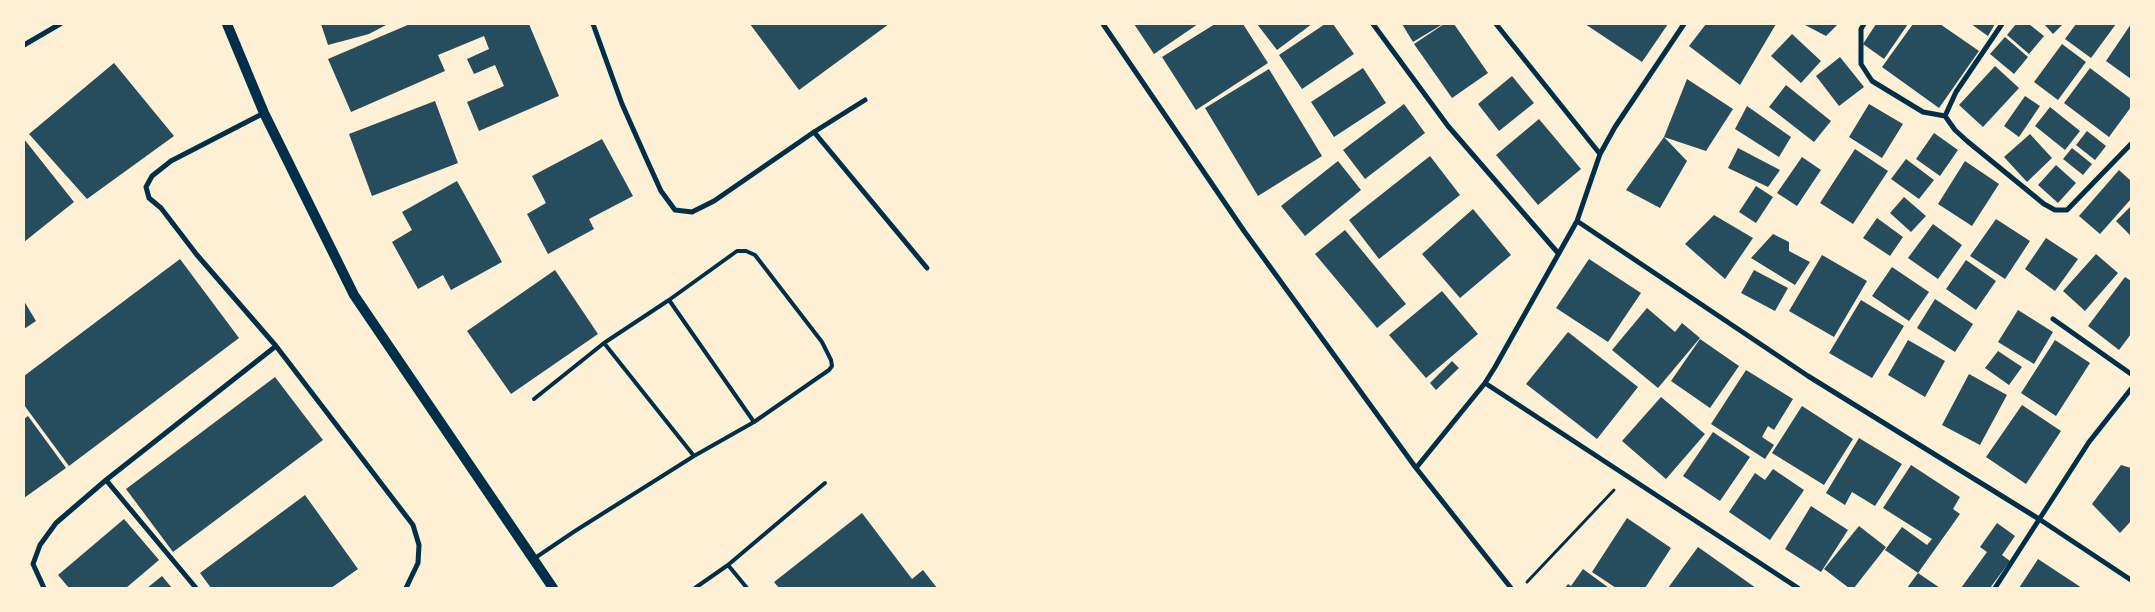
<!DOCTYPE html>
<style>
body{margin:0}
#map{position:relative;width:2155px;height:612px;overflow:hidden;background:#fdf0d5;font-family:Lora,serif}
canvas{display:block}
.frame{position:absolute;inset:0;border:25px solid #fdf0d5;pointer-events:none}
</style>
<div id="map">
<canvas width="2155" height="612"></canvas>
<div class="frame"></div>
</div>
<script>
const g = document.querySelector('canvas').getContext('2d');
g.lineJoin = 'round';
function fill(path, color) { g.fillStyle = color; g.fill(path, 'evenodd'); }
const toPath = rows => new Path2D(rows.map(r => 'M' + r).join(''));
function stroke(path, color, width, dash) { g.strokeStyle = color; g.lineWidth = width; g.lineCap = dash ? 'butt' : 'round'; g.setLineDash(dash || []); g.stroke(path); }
fill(toPath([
 [321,24,388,24,369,34,328,45],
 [410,24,529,24,559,96,479,131,467,102,504,86,495,65,474,74,467,59,489,49,484,36,438,55,445,71,351,112,328,59],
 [750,24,889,24,799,90],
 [1134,24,1198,24,1154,54],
 [1215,24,1243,24,1268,63,1196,110,1162,57],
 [1257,24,1312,24,1277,50],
 [1325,24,1333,24,1354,54,1302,89,1279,55],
 [1402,24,1443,24,1413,42],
 [1444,24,1454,24,1488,73,1452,98,1414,44],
 [1585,24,1668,24,1642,62],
 [1706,24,1776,24,1740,85,1689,46],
 [1803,24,1838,24,1826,36],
 [1876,24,1908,24,1884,59,1863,44],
 [1913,24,1940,24,1979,51,1939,108,1882,67],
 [1971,24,1995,24,1988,36],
 [2016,24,2029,24,2044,36,2029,54,2007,35],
 [2044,24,2063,24,2053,34],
 [2076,24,2116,24,2091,58,2065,39],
 [2131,24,2131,79,2106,61],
 [1792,34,1821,61,1801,83,1771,56],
 [2005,37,2028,57,2014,74,1990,54],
 [2062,44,2086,62,2058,100,2034,82],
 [1840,57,1864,87,1839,106,1816,76],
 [114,63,174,136,87,199,29,134],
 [1995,66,2019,88,1983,127,1959,105],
 [1363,68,1386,103,1334,137,1311,102],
 [2090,68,2131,99,2131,107,2109,137,2064,103],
 [1269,69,1322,156,1258,196,1205,108],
 [1512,76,1534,103,1499,131,1478,104],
 [1687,79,1733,109,1706,151,1664,137,1687,161,1660,208,1626,190,1664,137],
 [1786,85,1831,121,1814,142,1769,107],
 [2025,96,2040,106,2019,137,2004,126],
 [435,101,458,163,372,196,349,134],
 [1404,104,1425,133,1365,179,1343,150],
 [1869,104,1903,124,1882,158,1849,137],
 [1747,106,1791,137,1779,157,1735,129],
 [2050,107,2080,131,2065,150,2035,126],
 [1539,119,1581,169,1538,205,1496,155],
 [2087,131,2106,146,2095,160,2076,145],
 [1934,133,1958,150,1940,176,1916,159],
 [2030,134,2052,158,2027,182,2004,157],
 [24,139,74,202,24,242],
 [602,139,633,196,589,219,594,229,548,254,527,214,546,203,532,176],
 [1738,148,1780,170,1768,187,1728,168],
 [2072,148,2092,164,2083,175,2063,159],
 [1855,149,1888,171,1853,224,1820,203],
 [1430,156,1460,195,1379,259,1349,220],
 [1802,157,1821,170,1797,206,1777,193],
 [1906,159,1934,180,1919,199,1891,179],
 [1338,161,1361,190,1305,236,1281,206],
 [1965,161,1999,184,1972,226,1938,204],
 [2056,165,2076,183,2058,203,2038,185],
 [2119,170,2131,181,2131,199,2100,234,2079,216],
 [457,181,502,262,451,290,443,275,418,289,392,242,412,230,402,212],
 [1756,186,1773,197,1756,223,1739,212],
 [1904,197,1926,216,1911,232,1890,213],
 [2131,206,2131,236,2116,221],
 [1473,209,1511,255,1460,298,1422,254],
 [1714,215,1753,238,1725,279,1685,244],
 [1877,218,1903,237,1890,256,1863,238],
 [1996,219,2030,241,2005,279,1970,256],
 [1933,224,1962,245,1938,279,1908,258],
 [1345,230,1406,304,1377,328,1315,254],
 [1773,234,1789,242,1789,251,1810,262,1795,285,1751,258],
 [2046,238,2078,259,2055,291,2025,269],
 [2096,254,2118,273,2085,311,2063,291],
 [1822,255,1867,281,1834,337,1789,311],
 [180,259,239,338,69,466,24,405,24,376],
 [1589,259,1641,293,1608,342,1556,308],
 [1966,260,1996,281,1976,310,1946,289],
 [1892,267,1929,292,1909,321,1872,296],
 [555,270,598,334,511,394,467,331],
 [1754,270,1788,288,1775,311,1741,293],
 [2125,277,2131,281,2131,334,2119,350,2088,326],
 [1442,291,1478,334,1426,378,1389,335],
 [1935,299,1973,324,1955,352,1917,328],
 [1861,300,1904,326,1872,378,1829,353],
 [24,301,36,321,24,329],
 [1647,308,1675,332,1682,323,1700,338,1658,388,1612,350],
 [2018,310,2053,332,2034,364,1998,342],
 [1568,332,1638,387,1597,439,1526,384],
 [1700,339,1739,366,1710,408,1671,381],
 [1908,340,1945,361,1925,397,1888,375],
 [2055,340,2090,363,2056,416,2021,393],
 [1998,351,2022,367,2009,385,1985,368],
 [1452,361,1459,368,1436,390,1430,383],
 [1746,370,1793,399,1774,430,1768,426,1762,437,1774,445,1765,459,1711,424],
 [1969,374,2007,395,1980,445,1942,425],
 [275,377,323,440,173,552,126,489],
 [1661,397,1705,434,1666,479,1622,441],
 [2022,405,2061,431,2026,484,1986,457],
 [1802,406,1853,439,1824,485,1772,453],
 [28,416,66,468,24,498,24,419],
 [1713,432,1750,457,1720,501,1683,476],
 [1859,438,1902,464,1875,506,1852,492,1845,505,1826,493],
 [1911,465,1960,497,1953,509,1960,514,1918,573,1885,550,1902,527,1927,545,1932,539,1883,508],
 [2121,465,2131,468,2131,521,2120,533,2092,504],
 [1773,469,1804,490,1770,540,1729,512,1755,473,1765,480],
 [305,495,358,569,331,588,211,588,200,573],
 [1811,506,1848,530,1821,572,1785,549],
 [862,513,912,579,923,570,937,588,779,588,774,582],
 [1627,518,1671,548,1645,588,1616,588,1592,572],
 [124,519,159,560,126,588,69,588,58,575],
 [1997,523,2015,536,2002,555,2010,561,1990,588,1961,588,1987,552,1980,547],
 [1859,526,1886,547,1854,588,1849,588,1824,569],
 [1698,547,1756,588,1668,588],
 [2038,559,2082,588,2019,588],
 [1583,569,1609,588,1565,588,1568,584,1571,586],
 [1918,573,1940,588,1907,588],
 [162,576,172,588,147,588]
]), '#264d5e');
stroke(toPath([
 [1527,582,1614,490]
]), '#003049', 3);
stroke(toPath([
 [669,300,754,422],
 [604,343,694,456],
 [534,399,604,343,669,300,737,251,746,251,755,255,822,342,831,360,832,366,829,370,754,422,694,456,575,531,535,558],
 [728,565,747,588],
 [695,588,728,565,825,483]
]), '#003049', 4);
stroke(toPath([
 [593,24,622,104,646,158,661,191,675,210,692,212,714,201,814,132,865,100],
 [1103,24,1244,231,1416,468,1511,588],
 [1373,24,1448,126,1558,253],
 [1496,24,1600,154],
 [1864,24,1861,29,1861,64,1872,81,1923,112,1945,116,1955,130,1967,141,2044,204,2055,210,2067,210,2131,144],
 [24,45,60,24],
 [264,113,171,161,152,176,146,187,149,198,161,208,197,255,276,346,413,525,419,545,418,563,406,588],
 [1945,116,1956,92,2002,24],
 [814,132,927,268],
 [1577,221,1808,376,2039,519,2131,580],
 [2053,319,2131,374],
 [1485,383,1798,588],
 [1416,468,1485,383,1495,367,1577,221,1600,154,1615,127,1684,24],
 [106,480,196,588],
 [44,588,33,564,40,545,56,523,106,480,276,346],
 [1995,588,2089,442,2131,389]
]), '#003049', 5);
stroke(toPath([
 [227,24,264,113,354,295,553,588]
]), '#003049', 10);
</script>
